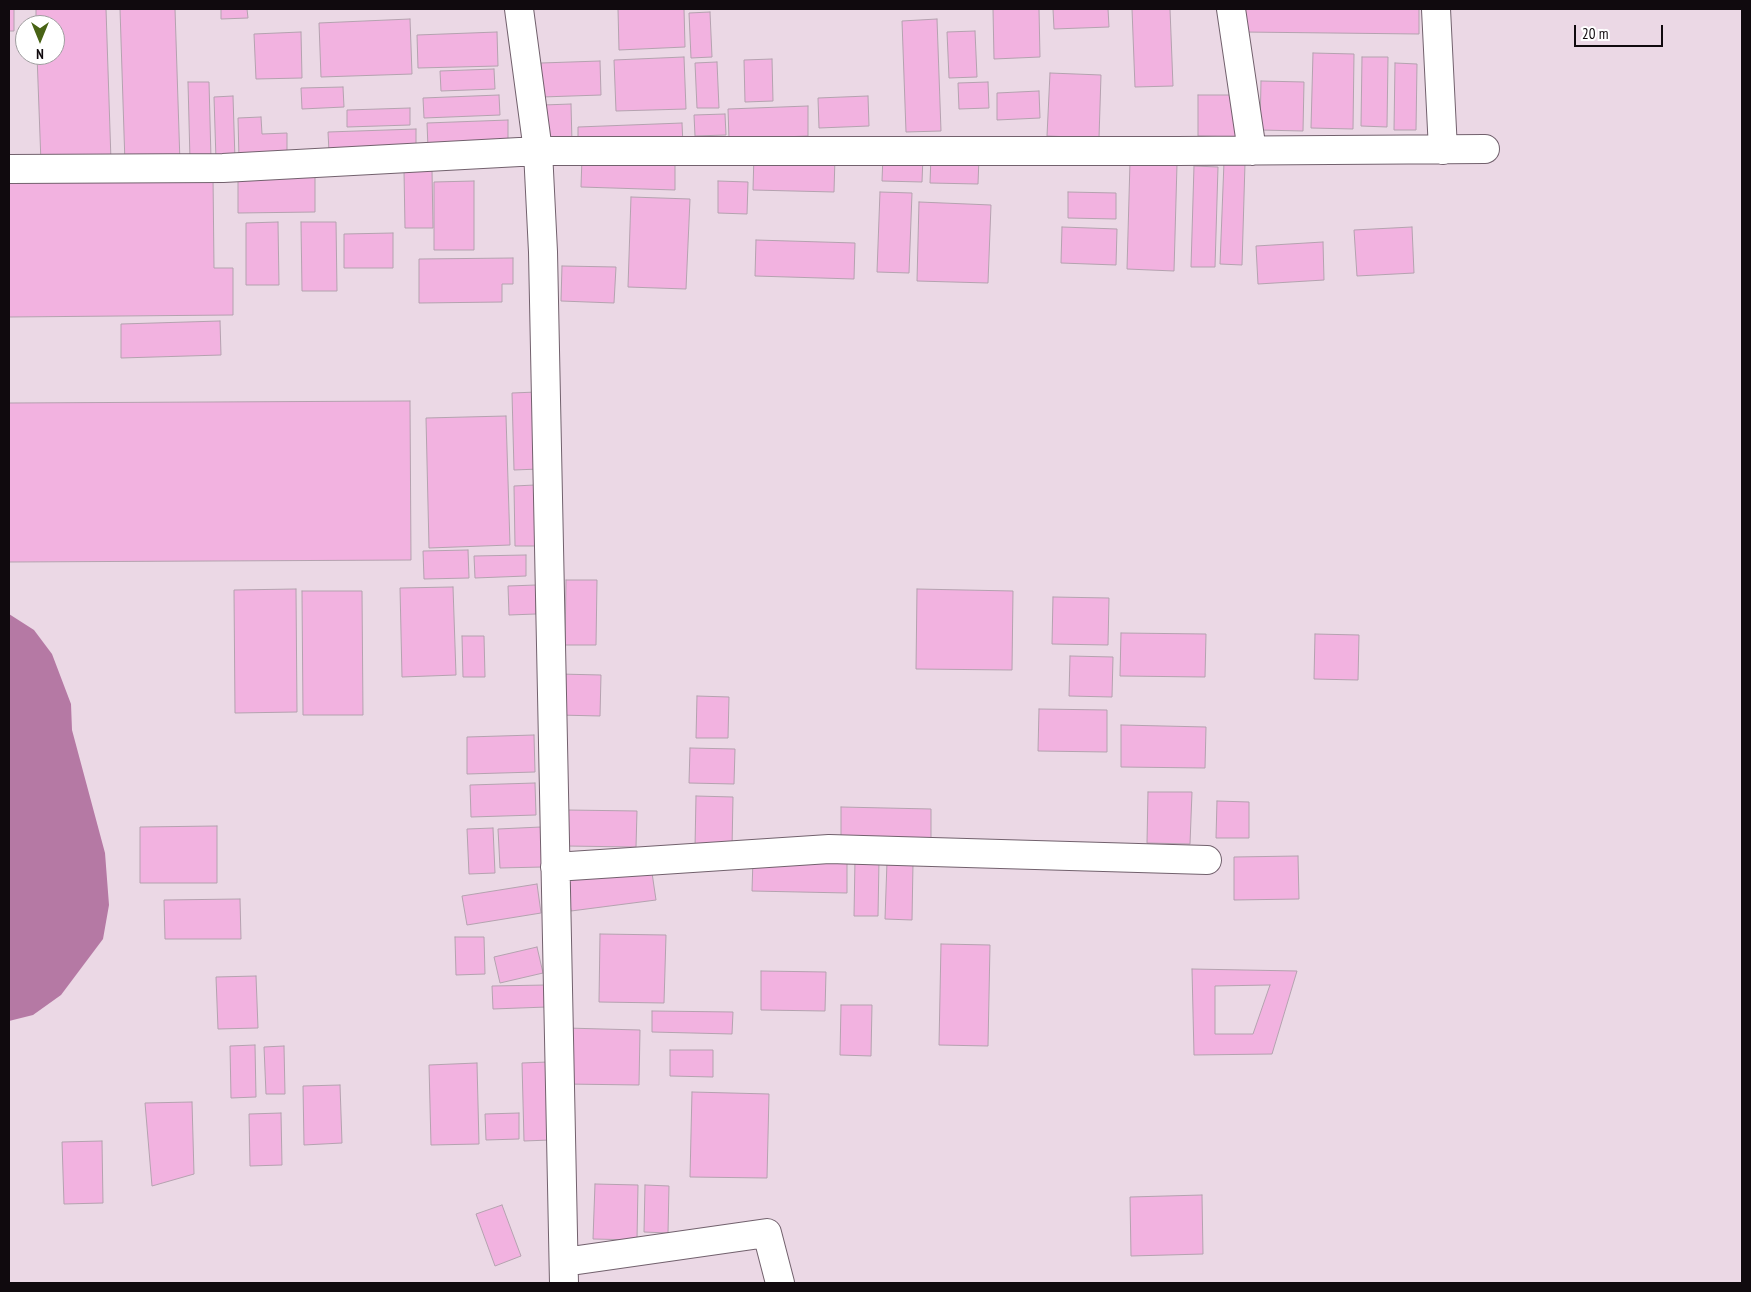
<!DOCTYPE html>
<style>
body{margin:0}
#map{position:relative;width:1751px;height:1292px;overflow:hidden;background:#ebd8e5;font-family:"PT Sans Narrow",sans-serif}
canvas{display:block}
.frame{position:absolute;inset:0;border:10px solid #100a0e;pointer-events:none}
.north{position:absolute;left:15px;top:15px;width:50px;height:50px;box-sizing:border-box;background:#fff;border:1px solid #9f9d9f;border-radius:50%;rotate:180deg;font-size:14px;font-weight:700;line-height:20px;text-align:center;color:#100a0e}
.north::after{content:'';display:block;margin:auto;width:18px;height:22px;background:#486315;clip-path:polygon(50% 0,100% 100%,50% 72%,0 100%)}
.scale{position:absolute;left:1574px;top:25px;width:89px;height:22px;box-sizing:border-box;border:2px solid #100a0e;border-top:0;padding-left:6px;font-size:15px;line-height:18px;white-space:nowrap;color:#100a0e;-webkit-text-stroke:4px #fff;paint-order:stroke}
</style>
<div id="map">
<canvas width="1751" height="1292"></canvas>
<div class="frame"></div>
<div class="north">N</div>
<div class="scale">20 m</div>
</div>
<script>
const g = document.querySelector('canvas').getContext('2d');
g.lineJoin = 'round';
function fill(path, color) { g.fillStyle = color; g.fill(path, 'evenodd'); }
const toPath = rows => new Path2D(rows.map(r => 'M' + r).join(''));
function stroke(path, color, width, dash) { g.strokeStyle = color; g.lineWidth = width; g.lineCap = dash ? 'butt' : 'round'; g.setLineDash(dash || []); g.stroke(path); }
fill(toPath([
 [9,614,34,630,52,654,71,704,72,730,105,853,109,905,103,939,61,995,33,1015,9,1021]
]), '#b579a4');
const building = toPath([
 [9,9,14,9,14,31,9,31,9,9],
 [36,9,106,9,111,161,41,163,37,55,55,55,55,25,36,25,36,9],
 [120,9,175,9,180,163,125,164,120,9],
 [221,9,247,9,248,18,221,19,221,9],
 [618,9,684,9,685,47,619,50,618,9],
 [993,9,1039,9,1040,57,994,59,993,9],
 [1053,9,1108,9,1109,27,1054,29,1053,9],
 [1132,9,1170,9,1173,86,1135,87,1132,9],
 [1243,9,1419,9,1419,34,1243,32,1243,9],
 [710,12,712,57,691,58,689,13,710,12],
 [410,19,412,74,321,77,319,23,410,19],
 [937,19,941,131,906,132,902,21,937,19],
 [975,31,977,77,949,78,947,32,975,31],
 [301,32,302,78,256,79,254,34,301,32],
 [497,32,498,66,418,68,417,35,497,32],
 [1313,53,1354,54,1353,129,1311,128,1313,53],
 [684,57,686,109,616,111,614,60,684,57],
 [1362,57,1388,57,1387,127,1361,126,1362,57],
 [772,59,773,101,745,102,744,60,772,59],
 [600,61,601,95,542,97,541,63,600,61],
 [717,62,719,108,697,108,695,63,717,62],
 [1395,63,1417,64,1416,130,1394,130,1395,63],
 [494,69,495,89,441,91,440,71,494,69],
 [1050,73,1101,75,1099,138,1047,136,1050,73],
 [1261,81,1304,82,1303,131,1260,130,1261,81],
 [188,82,209,82,211,159,190,160,188,82],
 [988,82,989,108,959,109,958,83,988,82],
 [343,87,344,107,302,109,301,88,343,87],
 [1039,91,1040,118,997,120,997,93,1039,91],
 [499,95,500,115,424,118,423,98,499,95],
 [1198,95,1237,95,1237,137,1198,136,1198,95],
 [233,96,235,160,216,160,214,97,233,96],
 [868,96,869,126,819,128,818,98,868,96],
 [571,104,572,143,545,144,543,105,571,104],
 [808,106,808,136,729,139,728,109,808,106],
 [410,108,410,125,347,127,347,110,410,108],
 [725,114,726,135,695,136,694,115,725,114],
 [261,117,262,134,287,133,287,158,239,159,238,118,261,117],
 [508,120,508,146,428,148,427,123,508,120],
 [682,123,683,145,578,149,578,127,682,123],
 [416,129,416,149,329,152,328,132,416,129],
 [754,154,835,157,834,192,753,190,754,154],
 [883,155,923,156,922,182,882,181,883,155],
 [931,156,979,158,978,184,930,183,931,156],
 [582,158,675,161,675,190,581,187,582,158],
 [1130,162,1177,164,1174,271,1127,269,1130,162],
 [1224,162,1245,163,1242,265,1220,264,1224,162],
 [1194,166,1218,167,1215,267,1191,267,1194,166],
 [404,170,432,170,433,228,405,228,404,170],
 [315,174,315,212,238,213,238,175,315,174],
 [213,175,214,268,233,268,233,315,9,317,9,177,213,175],
 [474,181,474,250,434,250,434,182,474,181],
 [718,181,748,182,747,214,718,213,718,181],
 [880,192,912,193,909,273,877,272,880,192],
 [1068,192,1116,193,1116,219,1068,218,1068,192],
 [631,197,690,199,686,289,628,287,631,197],
 [919,202,991,205,988,283,917,281,919,202],
 [278,222,279,285,246,285,246,223,278,222],
 [301,222,336,222,337,291,302,291,301,222],
 [1062,227,1117,229,1116,265,1061,263,1062,227],
 [1412,227,1414,273,1357,276,1354,230,1412,227],
 [393,233,393,268,344,268,344,234,393,233],
 [756,240,855,243,854,279,755,276,756,240],
 [1323,242,1324,280,1258,284,1256,246,1323,242],
 [513,258,513,284,502,284,502,302,419,303,419,259,513,258],
 [562,266,616,267,614,303,561,301,562,266],
 [220,321,221,355,121,358,121,324,220,321],
 [537,392,539,469,514,470,512,393,537,392],
 [410,401,411,560,9,562,9,403,410,401],
 [506,416,510,545,429,548,426,418,506,416],
 [535,485,537,546,515,546,514,486,535,485],
 [468,550,469,578,424,579,423,551,468,550],
 [526,555,526,576,475,578,474,556,526,555],
 [566,580,597,580,596,645,565,645,566,580],
 [536,585,536,614,509,615,508,586,536,585],
 [453,587,456,675,402,677,400,588,453,587],
 [296,589,297,712,235,713,234,590,296,589],
 [917,589,1013,591,1012,670,916,669,917,589],
 [302,591,362,591,363,715,303,715,302,591],
 [1053,597,1109,598,1108,645,1052,644,1053,597],
 [1121,633,1206,634,1205,677,1120,676,1121,633],
 [1315,634,1359,635,1358,680,1314,679,1315,634],
 [462,636,484,636,485,677,463,677,462,636],
 [1070,656,1113,657,1112,697,1069,696,1070,656],
 [559,674,601,675,600,716,558,715,559,674],
 [697,696,729,697,728,738,696,738,697,696],
 [1039,709,1107,710,1107,752,1038,751,1039,709],
 [1121,725,1206,727,1205,768,1121,767,1121,725],
 [534,735,535,772,467,774,467,737,534,735],
 [690,748,735,749,734,784,689,783,690,748],
 [535,783,536,815,471,817,470,785,535,783],
 [1148,792,1192,792,1190,844,1147,843,1148,792],
 [696,796,733,797,732,848,695,848,696,796],
 [1217,801,1249,802,1249,838,1216,838,1217,801],
 [841,807,931,809,931,843,841,842,841,807],
 [567,810,637,811,636,847,566,846,567,810],
 [217,826,217,883,140,883,140,827,217,826],
 [541,827,543,867,500,868,498,829,541,827],
 [493,828,495,873,469,874,467,829,493,828],
 [1298,856,1299,899,1234,900,1234,857,1298,856],
 [753,859,847,860,847,893,752,891,753,859],
 [855,859,879,860,878,916,854,916,855,859],
 [887,862,913,863,912,920,885,919,887,862],
 [651,866,656,900,571,911,566,877,651,866],
 [537,884,541,913,467,925,462,896,537,884],
 [240,899,241,939,165,939,164,900,240,899],
 [600,934,666,935,664,1003,599,1002,600,934],
 [455,937,484,937,485,974,456,975,455,937],
 [941,944,990,945,988,1046,939,1045,941,944],
 [537,947,543,973,500,983,494,957,537,947],
 [1192,969,1297,971,1272,1054,1194,1055,1192,969],
 [1270,985,1253,1034,1215,1034,1215,986,1270,985],
 [761,971,826,972,825,1011,761,1010,761,971],
 [256,976,258,1028,218,1029,216,977,256,976],
 [546,985,547,1007,493,1009,492,986,546,985],
 [841,1005,872,1005,871,1056,840,1055,841,1005],
 [652,1011,733,1012,732,1034,652,1032,652,1011],
 [566,1028,640,1030,639,1085,565,1084,566,1028],
 [255,1045,256,1097,231,1098,230,1046,255,1045],
 [284,1046,285,1094,266,1094,264,1047,284,1046],
 [670,1050,713,1050,713,1077,670,1076,670,1050],
 [548,1062,550,1140,524,1141,522,1063,548,1062],
 [477,1063,479,1144,431,1145,429,1065,477,1063],
 [340,1085,342,1143,304,1145,303,1086,340,1085],
 [692,1092,769,1094,767,1178,690,1177,692,1092],
 [192,1102,194,1174,152,1186,145,1103,192,1102],
 [281,1113,282,1165,250,1166,249,1114,281,1113],
 [519,1113,519,1139,486,1140,485,1114,519,1113],
 [102,1141,103,1203,64,1204,62,1142,102,1141],
 [595,1184,638,1185,637,1240,593,1239,595,1184],
 [645,1185,669,1186,668,1233,644,1232,645,1185],
 [1202,1195,1203,1254,1131,1256,1130,1197,1202,1195],
 [502,1205,521,1256,495,1266,476,1214,502,1205]
]);
fill(building, '#f2b2e0');
stroke(building, '#b4a2af', 1);
const minor = toPath([
 [519,9,538,151,543,252,564,1283],
 [1231,9,1252,151],
 [1436,9,1443,150],
 [9,169,223,168,538,151,1177,151,1485,149],
 [555,867,829,849,1207,860],
 [564,1262,767,1233,780,1283]
]);
stroke(minor, '#72616d', 30);
stroke(minor, '#fff', 28);
</script>
